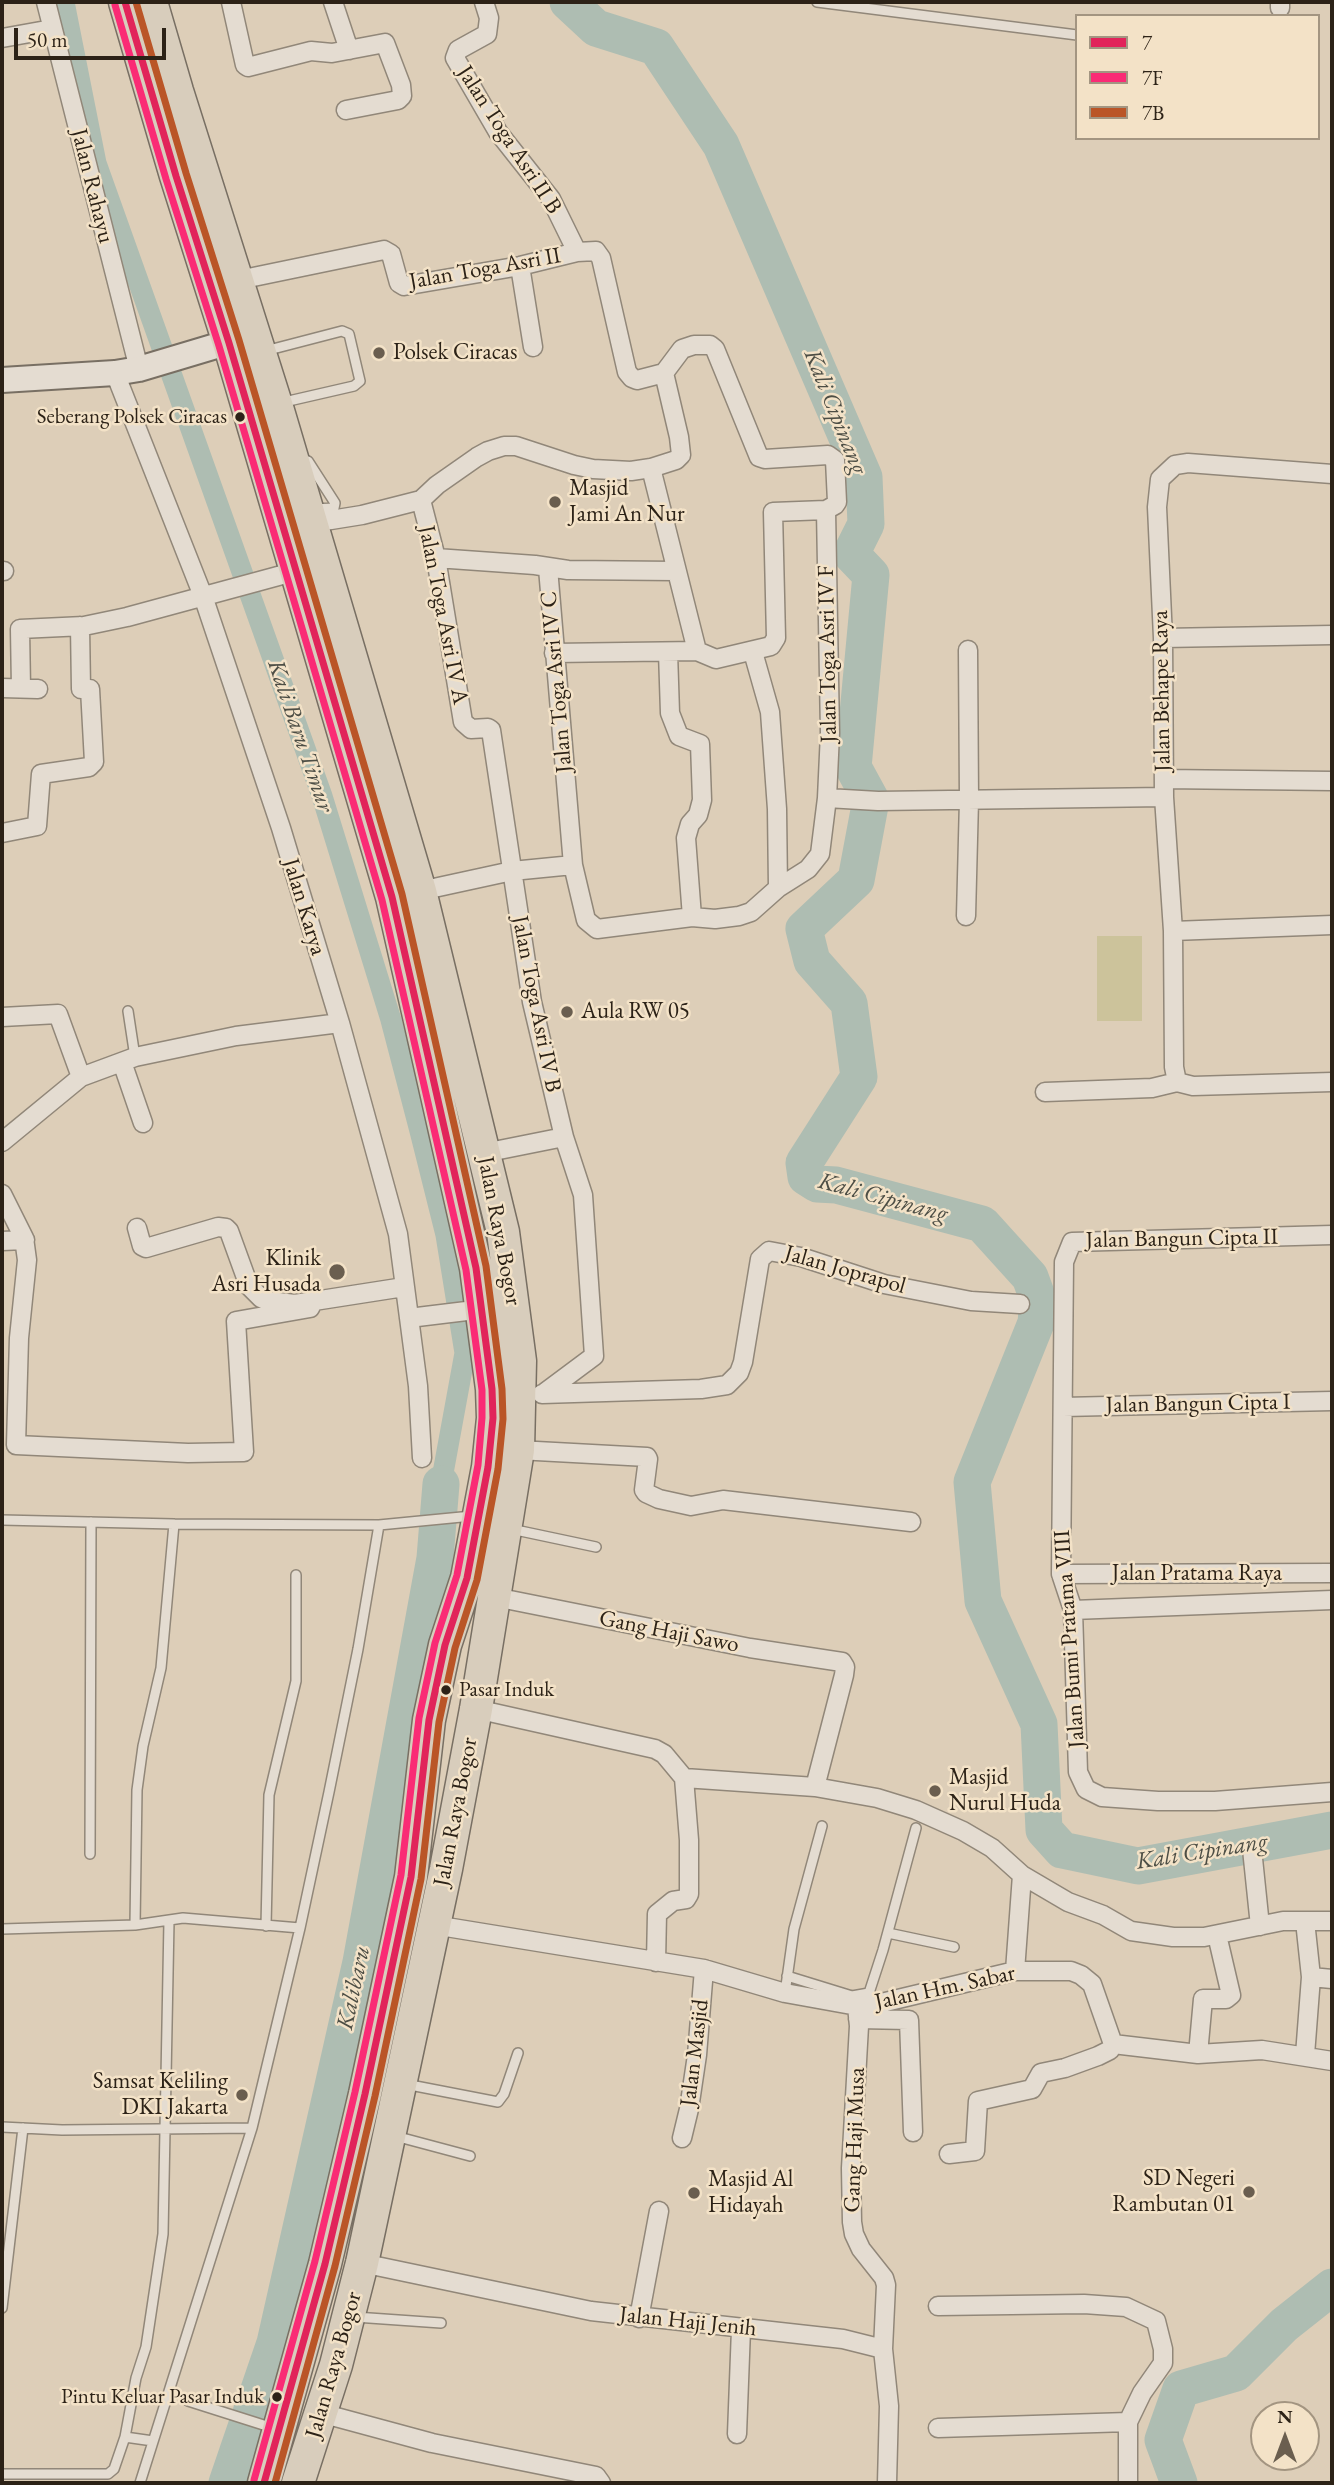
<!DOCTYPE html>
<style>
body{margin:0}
#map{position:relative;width:1334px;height:2485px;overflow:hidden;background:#ddceb8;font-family:"EB Garamond",serif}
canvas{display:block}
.frame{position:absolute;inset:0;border:4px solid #2c2217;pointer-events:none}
.legend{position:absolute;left:1075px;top:14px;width:245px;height:126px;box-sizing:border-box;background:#f3e2c7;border:2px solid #a39581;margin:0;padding:9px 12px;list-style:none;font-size:21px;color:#2c2217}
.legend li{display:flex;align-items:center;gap:14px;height:35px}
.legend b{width:35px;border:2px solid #a39581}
.north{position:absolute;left:1250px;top:2401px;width:70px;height:70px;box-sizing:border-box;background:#f3e2c7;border:2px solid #a39581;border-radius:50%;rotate:0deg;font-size:19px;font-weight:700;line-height:28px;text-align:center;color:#2c2217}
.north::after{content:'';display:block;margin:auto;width:24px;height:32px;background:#6a5e4f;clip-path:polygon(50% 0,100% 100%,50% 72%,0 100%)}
.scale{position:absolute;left:14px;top:28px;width:152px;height:32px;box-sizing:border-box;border:4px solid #2c2217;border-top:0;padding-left:9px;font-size:21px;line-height:24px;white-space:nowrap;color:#2c2217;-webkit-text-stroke:5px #f3e2c7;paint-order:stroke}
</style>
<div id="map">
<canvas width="1334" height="2485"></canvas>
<div class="frame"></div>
<ul class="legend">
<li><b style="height:9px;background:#e1245a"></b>7</li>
<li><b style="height:9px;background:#fa2b75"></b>7F</li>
<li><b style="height:9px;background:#ba5527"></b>7B</li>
</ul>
<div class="north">N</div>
<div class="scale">50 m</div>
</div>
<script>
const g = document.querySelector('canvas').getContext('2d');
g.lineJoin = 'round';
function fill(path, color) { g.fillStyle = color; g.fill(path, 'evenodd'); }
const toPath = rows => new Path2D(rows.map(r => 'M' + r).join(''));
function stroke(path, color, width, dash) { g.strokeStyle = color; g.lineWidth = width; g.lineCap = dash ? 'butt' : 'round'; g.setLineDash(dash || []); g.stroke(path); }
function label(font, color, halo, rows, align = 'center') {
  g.font = font + ' "EB Garamond",serif'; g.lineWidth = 5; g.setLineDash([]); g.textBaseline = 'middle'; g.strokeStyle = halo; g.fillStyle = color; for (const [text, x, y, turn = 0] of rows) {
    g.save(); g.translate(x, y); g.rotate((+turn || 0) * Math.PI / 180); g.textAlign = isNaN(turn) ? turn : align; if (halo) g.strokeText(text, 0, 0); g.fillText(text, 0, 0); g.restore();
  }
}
fill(toPath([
 [1097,936,1142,936,1142,1021,1097,1021]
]), '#ccc39b');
stroke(toPath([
 [64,2,96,163,322,796,391,1020,420,1131,446,1235,465,1353,441,1484]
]), '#aebdb2', 21);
stroke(toPath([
 [568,2,596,28,656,47,721,145,864,477,866,524,851,554,871,575,853,767,871,800,856,880,804,929,812,961,849,1003,859,1077,804,1163,806,1177,817,1184,836,1185,982,1224,1030,1277,1038,1299,1036,1323,972,1482,983,1601,1039,1724,1044,1830,1062,1850,1138,1866,1332,1830],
 [227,2483,275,2343,361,1962,435,1558,441,1484],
 [1179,2483,1163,2440,1181,2389,1236,2373,1284,2325,1332,2287]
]), '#aebdb2', 37);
const lane = toPath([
 [817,2,1077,35],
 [265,351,342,331,349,334,360,381,354,386,280,403],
 [301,459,308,461,335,503,334,508,312,509],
 [128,1011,135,1057],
 [2,1520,174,1524,379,1525,472,1516],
 [511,1529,596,1547],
 [90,1854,91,1522],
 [135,1925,137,1790,143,1746,161,1668,174,1524],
 [266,1926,269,1795,296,1681,296,1575],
 [2,1929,135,1925,183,1918,300,1928],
 [888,1933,954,1947],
 [787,1976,852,1996,869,1993,883,1950,916,1828],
 [785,1993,794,1929,822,1826],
 [405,2084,498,2102,504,2094,518,2053],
 [2,2127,62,2130,252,2128,300,1928,329,1792,358,1649,379,1525],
 [395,2136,470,2156],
 [2,2308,23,2128],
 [355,2317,441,2323],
 [188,2401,273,2428],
 [153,2441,125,2437,136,2378,146,2347,163,2234,169,1921],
 [2,2474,108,2474,114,2469,125,2437],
 [140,2483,252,2128]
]);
const street = toPath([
 [46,2,139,369],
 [231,2,245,65,248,67,311,51,332,53,385,43,401,85,402,96,398,100,346,110],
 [333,2,349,50],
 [484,2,489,18,487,34,458,50,455,58,498,132,551,199,577,252],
 [1280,8,1280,2],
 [2,38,52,29],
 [520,266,533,347],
 [229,282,384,250,391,254,399,283,404,286,520,266,577,252,596,251,601,258,627,372,632,378,637,380,664,373,682,349,694,345,710,345,715,349,759,457,765,459,828,455,835,460,837,502,835,505,826,510,773,512,776,638,771,646,716,659,697,651,651,468],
 [115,373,203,596,281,828,340,1023,398,1234,418,1386,422,1458],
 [421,500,436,558,463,722,471,729,488,728,491,730,532,1002,564,1137,583,1195,594,1356,543,1394],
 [826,510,830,733,827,798],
 [306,524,362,515,421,500,437,485,477,457,488,451,504,446,516,446,574,465,593,469,631,471,651,468,676,460,681,455,679,437,664,373],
 [436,558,535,565,568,570,675,571],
 [548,568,573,865,586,920,597,929,692,917,715,919,739,916,751,912,778,888,808,869,820,854,827,798,878,801,1164,797],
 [2,571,4,571],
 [1163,638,1332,635],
 [668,652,670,713,679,736,700,744,702,800,698,815,690,824,686,838,692,917],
 [753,652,770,712,777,809,778,888],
 [554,653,697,651],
 [2,688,38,689],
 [21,688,20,629,84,626,127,617,304,569],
 [1164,779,1332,781],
 [2,833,37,826,41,774,89,767,94,762,90,689,81,689,80,626],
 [420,891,512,871,573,865],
 [966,916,969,800,968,650],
 [1173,931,1332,925],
 [2,1017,58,1014,81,1077],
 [122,1062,143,1123],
 [1177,1082,1174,1067,1173,931,1164,797,1163,638,1157,507,1160,479,1175,465,1188,463,1332,474],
 [1045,1092,1152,1088,1177,1082,1193,1086,1332,1082],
 [2,1142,81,1077,135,1057,236,1036,340,1023],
 [484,1153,564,1137],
 [2,1194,24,1238,27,1260,19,1338,16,1445,188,1453,244,1452,236,1321,310,1308,314,1300],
 [137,1228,142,1246,146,1248,218,1227,226,1228,229,1231,249,1286,261,1298,269,1301,295,1304,404,1287],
 [1332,1235,1072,1242,1064,1262,1061,1574,1073,1610,1078,1772,1086,1789,1102,1797,1158,1801,1215,1801,1332,1792],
 [2,1241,25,1240],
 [409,1318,483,1309],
 [542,1394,701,1389,727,1385,739,1373,743,1362,760,1259,769,1251,801,1257,884,1284,971,1301,1020,1304],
 [1063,1407,1332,1401],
 [518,1450,647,1457,648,1459,644,1490,646,1493,659,1499,691,1506,723,1500,911,1522],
 [1061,1574,1332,1573],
 [495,1597,750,1648,842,1662,845,1667,844,1675,815,1787],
 [1073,1610,1332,1600],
 [476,1709,655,1749,664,1754,684,1778],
 [684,1778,815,1787,877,1798,916,1810,963,1831,992,1848,1022,1875,1015,1971],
 [1252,1849,1260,1926],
 [1022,1875,1068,1902,1103,1915,1131,1931,1173,1937,1204,1937,1283,1921,1332,1921],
 [1305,1921,1311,1977,1305,2055],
 [434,1925,704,1969,785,1993,857,2006,877,2004,1015,1971,1071,1971,1081,1975,1092,1984,1113,2044,1198,2054,1262,2050,1332,2061],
 [656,1962,657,1914,673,1901,686,1899,689,1894,689,1840,684,1778],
 [1311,1977,1332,1979],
 [857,2006,859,2026,851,2168,852,2222,854,2234,861,2249,884,2278,886,2285,883,2349],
 [858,2019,909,2020,913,2132],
 [1198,2054,1203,1999,1226,1999,1231,1995,1217,1935],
 [682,2138,689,2109,697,2055,704,1969],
 [949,2154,975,2151,978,2101,1032,2089,1041,2073,1065,2068,1098,2056,1110,2050,1113,2044],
 [362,2263,591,2311,843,2339,883,2349,889,2406,887,2483],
 [938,2306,1084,2304,1126,2307,1156,2321,1163,2349,1163,2363,1142,2393,1128,2422,1128,2483],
 [639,2318,659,2211],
 [321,2413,432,2443,596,2476,601,2483],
 [938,2428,1128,2422],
 [737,2434,741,2329]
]);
const secondary = toPath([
 [2,380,115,373,139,369,246,337]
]);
const highway = toPath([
 [125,2,176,176,229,343,392,897,476,1268,492,1389,493,1418,488,1467,467,1578,445,1645,429,1720,411,1877,365,2094,325,2264,264,2483],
 [151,2,177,91,276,404,420,891,503,1232,520,1361,518,1450,476,1709,446,1869,362,2263,336,2365,298,2483]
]);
stroke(lane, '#918779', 12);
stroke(street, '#918779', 21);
stroke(secondary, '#786f63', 28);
stroke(highway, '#786f63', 35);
stroke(lane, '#e4dcd1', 9);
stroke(street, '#e4dcd1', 18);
stroke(secondary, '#e4dcd1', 24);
stroke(highway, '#d8cdbc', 32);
stroke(toPath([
 [125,2,176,176,229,343,392,897,476,1268,492,1389,493,1418,488,1467,467,1578,445,1645,429,1720,411,1877,365,2094,325,2264,264,2483]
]), '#e1245a', 7);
stroke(toPath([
 [115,5,166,179,219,346,382,900,466,1270,482,1390,482,1418,478,1465,457,1575,435,1643,419,1718,401,1875,355,2092,315,2261,254,2480]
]), '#fa2b75', 7);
stroke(toPath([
 [136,2,186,173,239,340,402,894,486,1266,502,1389,503,1419,498,1469,477,1580,455,1648,439,1722,421,1879,375,2096,335,2266,275,2483]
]), '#ba5527', 7);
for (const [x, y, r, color] of [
 [379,353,7,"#6a5e4f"],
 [240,417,6,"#2c2217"],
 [555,502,7,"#6a5e4f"],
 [567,1012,7,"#6a5e4f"],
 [337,1272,9,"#6a5e4f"],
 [446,1690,6,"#2c2217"],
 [935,1791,7,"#6a5e4f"],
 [242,2095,7,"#6a5e4f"],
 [1249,2192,7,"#6a5e4f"],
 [694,2193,7,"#6a5e4f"],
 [277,2397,6,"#2c2217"]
]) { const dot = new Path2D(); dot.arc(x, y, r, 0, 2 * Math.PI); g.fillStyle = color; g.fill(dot); stroke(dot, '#f3e2c7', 2.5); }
label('21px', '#2c2217', '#f3e2c7', [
 ["Seberang Polsek Ciracas",227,417],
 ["Pasar Induk",459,1690,"left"],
 ["Pintu Keluar Pasar Induk",264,2397]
], 'right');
label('23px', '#2c2217', '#f3e2c7', [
 ["Jalan Toga Asri II B",509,140,57],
 ["Jalan Rahayu",92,186,76],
 ["Jalan Toga Asri II",485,269,-10],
 ["Jalan Toga Asri IV A",443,615,79],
 ["Jalan Toga Asri IV F",828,654,-91],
 ["Jalan Toga Asri IV C",557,682,-95],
 ["Jalan Behape Raya",1162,691,-91],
 ["Jalan Karya",304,907,73],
 ["Jalan Toga Asri IV B",536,1004,79],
 ["Jalan Raya Bogor",499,1231,79],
 ["Jalan Bangun Cipta II",1182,1239,-1],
 ["Jalan Joprapol",845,1270,16],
 ["Jalan Bangun Cipta I",1198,1404,-1],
 ["Jalan Pratama Raya",1197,1574],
 ["Gang Haji Sawo",669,1632,11],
 ["Jalan Bumi Pratama VIII",1070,1639,-94],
 ["Jalan Raya Bogor",456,1812,-79],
 ["Jalan Hm. Sabar",945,1988,-12],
 ["Jalan Masjid",695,2053,-83],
 ["Gang Haji Musa",855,2140,-88],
 ["Jalan Haji Jenih",688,2322,6],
 ["Jalan Raya Bogor",334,2365,-74]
]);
label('23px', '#2c2217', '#f3e2c7', [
 ["Polsek Ciracas",393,353],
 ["Masjid",569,489],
 ["Jami An Nur",569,515],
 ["Aula RW 05",581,1012],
 ["Klinik",321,1259,"right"],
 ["Asri Husada",321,1285,"right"],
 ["Masjid",949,1778],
 ["Nurul Huda",949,1804],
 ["Samsat Keliling",228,2082,"right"],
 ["DKI Jakarta",228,2108,"right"],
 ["SD Negeri",1235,2179,"right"],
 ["Rambutan 01",1235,2205,"right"],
 ["Masjid Al",708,2180],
 ["Hidayah",708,2206]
], 'left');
label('italic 24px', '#4d4e45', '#f3e2c7', [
 ["Kali Cipinang",835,412,68],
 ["Kali Baru Timur",300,736,71],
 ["Kali Cipinang",883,1198,15],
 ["Kali Cipinang",1202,1852,-9],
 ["Kalibaru",354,1988,-78]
]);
</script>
